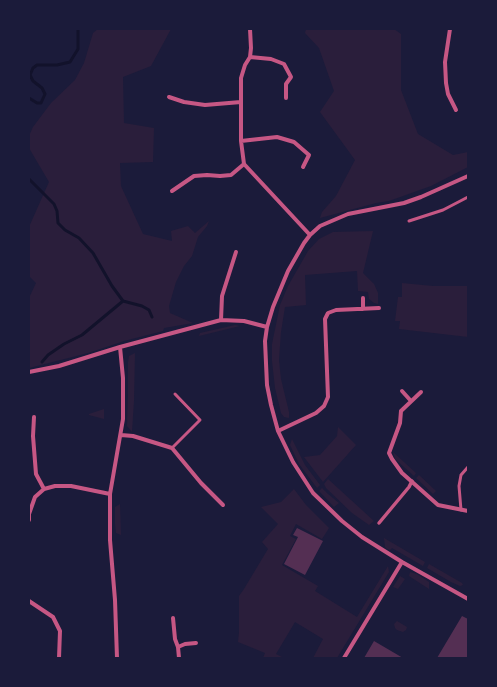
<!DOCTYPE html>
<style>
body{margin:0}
#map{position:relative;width:497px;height:687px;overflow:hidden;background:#1b1b3a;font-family:Mulish,sans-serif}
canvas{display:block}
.frame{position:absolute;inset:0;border:30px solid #1b1b3a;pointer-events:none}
</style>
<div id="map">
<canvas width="497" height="687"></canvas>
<div class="frame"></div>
</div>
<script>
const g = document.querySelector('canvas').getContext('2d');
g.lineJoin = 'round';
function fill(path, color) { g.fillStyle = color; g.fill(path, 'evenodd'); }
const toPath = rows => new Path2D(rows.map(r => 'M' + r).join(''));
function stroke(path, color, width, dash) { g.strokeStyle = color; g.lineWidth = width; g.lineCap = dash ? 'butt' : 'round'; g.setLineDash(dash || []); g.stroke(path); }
fill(toPath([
 [98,29,171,29,151,66,123,77,124,123,154,128,153,162,120,163,121,186,143,234,172,241,171,231,188,226,195,233,209,221,207,226,198,237,192,256,184,266,176,282,169,306,170,313,193,323,164,328,163,331,124,341,88,353,29,368,29,298,36,283,29,276,29,227,49,182,29,148,29,136,33,127,51,103,75,80,84,63,93,33],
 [306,29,394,29,401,34,401,90,418,134,453,155,468,152,468,167,431,186,389,201,376,203,320,218,322,212,336,196,355,160,320,112,334,91,319,48,305,33],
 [373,231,363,273,374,284,378,293,378,304,374,303,369,299,368,292,358,291,357,271,305,275,306,305,285,307,281,332,279,360,281,379,289,412,289,418,284,417,281,413,275,388,272,361,272,344,280,305,288,286,308,251,319,239,333,232],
 [402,283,433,286,468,286,468,337,399,329,400,321,395,321,398,297,402,297],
 [235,325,240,326,199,336,200,333],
 [135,353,134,401,132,432,127,426,128,394,128,362,129,356],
 [104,409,104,419,89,415,89,414],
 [338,427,356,445,323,482,304,457,320,455,337,436],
 [292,439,305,465,320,485,317,488,299,464,290,445],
 [393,452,416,473,414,476,395,459],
 [419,475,436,491,433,494,416,478],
 [328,479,374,521,369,525,352,513,326,488,324,484],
 [322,488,328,494,339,503,334,507,319,491],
 [294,489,306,505,329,528,322,539,296,524,290,536,296,539,282,565,318,586,315,591,357,617,388,566,389,572,337,658,313,658,323,639,295,622,276,654,284,658,263,658,265,653,238,642,239,632,239,596,244,589,268,549,262,542,278,524,261,507,281,502],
 [120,504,121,535,116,533,115,524,115,507],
 [384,538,425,562,423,566,392,548,390,550,387,549,385,547],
 [429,564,462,583,463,585,460,586,451,582,427,568],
 [410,572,417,574,429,582,429,589,409,576],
 [400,576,405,579,398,589,393,587],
 [397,621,407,627,406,630,403,632,397,630,395,628,394,624]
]), '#2a1e3b');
stroke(toPath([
 [29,98,37,103,41,103,45,94,42,88,33,81,30,75,33,68,37,65,57,65,70,62,78,49,78,29],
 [29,179,54,204,57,211,58,223,65,230,79,238,93,253,112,286,123,301],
 [123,301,142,306,149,310,152,317],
 [42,362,48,355,64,344,82,335,123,301]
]), '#12122b', 3);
fill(toPath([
 [297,528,323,541,305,575,284,564,298,537,293,535],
 [462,616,468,619,468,658,437,658],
 [374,641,403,658,364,658]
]), '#542f53');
stroke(toPath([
 [409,221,443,210,468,197],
 [172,448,200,420,175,394],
 [461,510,459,486,461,475,468,467]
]), '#c65784', 3);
stroke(toPath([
 [379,523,409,487,412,481]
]), '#c65784', 3.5);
stroke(toPath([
 [250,29,251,48,250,57,245,65,241,78,241,141,244,164,310,235],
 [450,29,445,62,446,83,448,94,456,110],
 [250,57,271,59,284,64,291,77,286,84,286,98],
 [169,97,184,102,205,105,241,102],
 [241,141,277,137,294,142,309,155,303,167],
 [468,176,421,197,404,203,348,214,320,226,310,235,304,243,288,271,273,307,267,327,265,341,267,385,271,405,278,431,293,462,313,493,342,521,362,537,402,562,468,599],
 [172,191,194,176,207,175,220,176,231,175,244,164],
 [363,298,363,309],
 [221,320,222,296,236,252],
 [29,372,59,366,120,347,221,320,244,321,267,327],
 [402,391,411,401],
 [421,392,401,411,400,423,389,453,392,459,402,473,438,505,468,511],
 [34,417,33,436,36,474,44,489,55,486,71,486,110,494],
 [278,431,316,413,324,406,328,397,325,319,328,313,336,310,379,308],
 [121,435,133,436,172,448,201,483,223,505],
 [29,520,29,514,35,497,44,489],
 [29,601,53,617,60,631,59,658],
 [173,618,175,639,178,647,179,658],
 [178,647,185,644,196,643],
 [117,658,115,600,110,540,110,494,123,419,123,378,120,347],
 [344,658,402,562]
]), '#c65784', 4);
</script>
